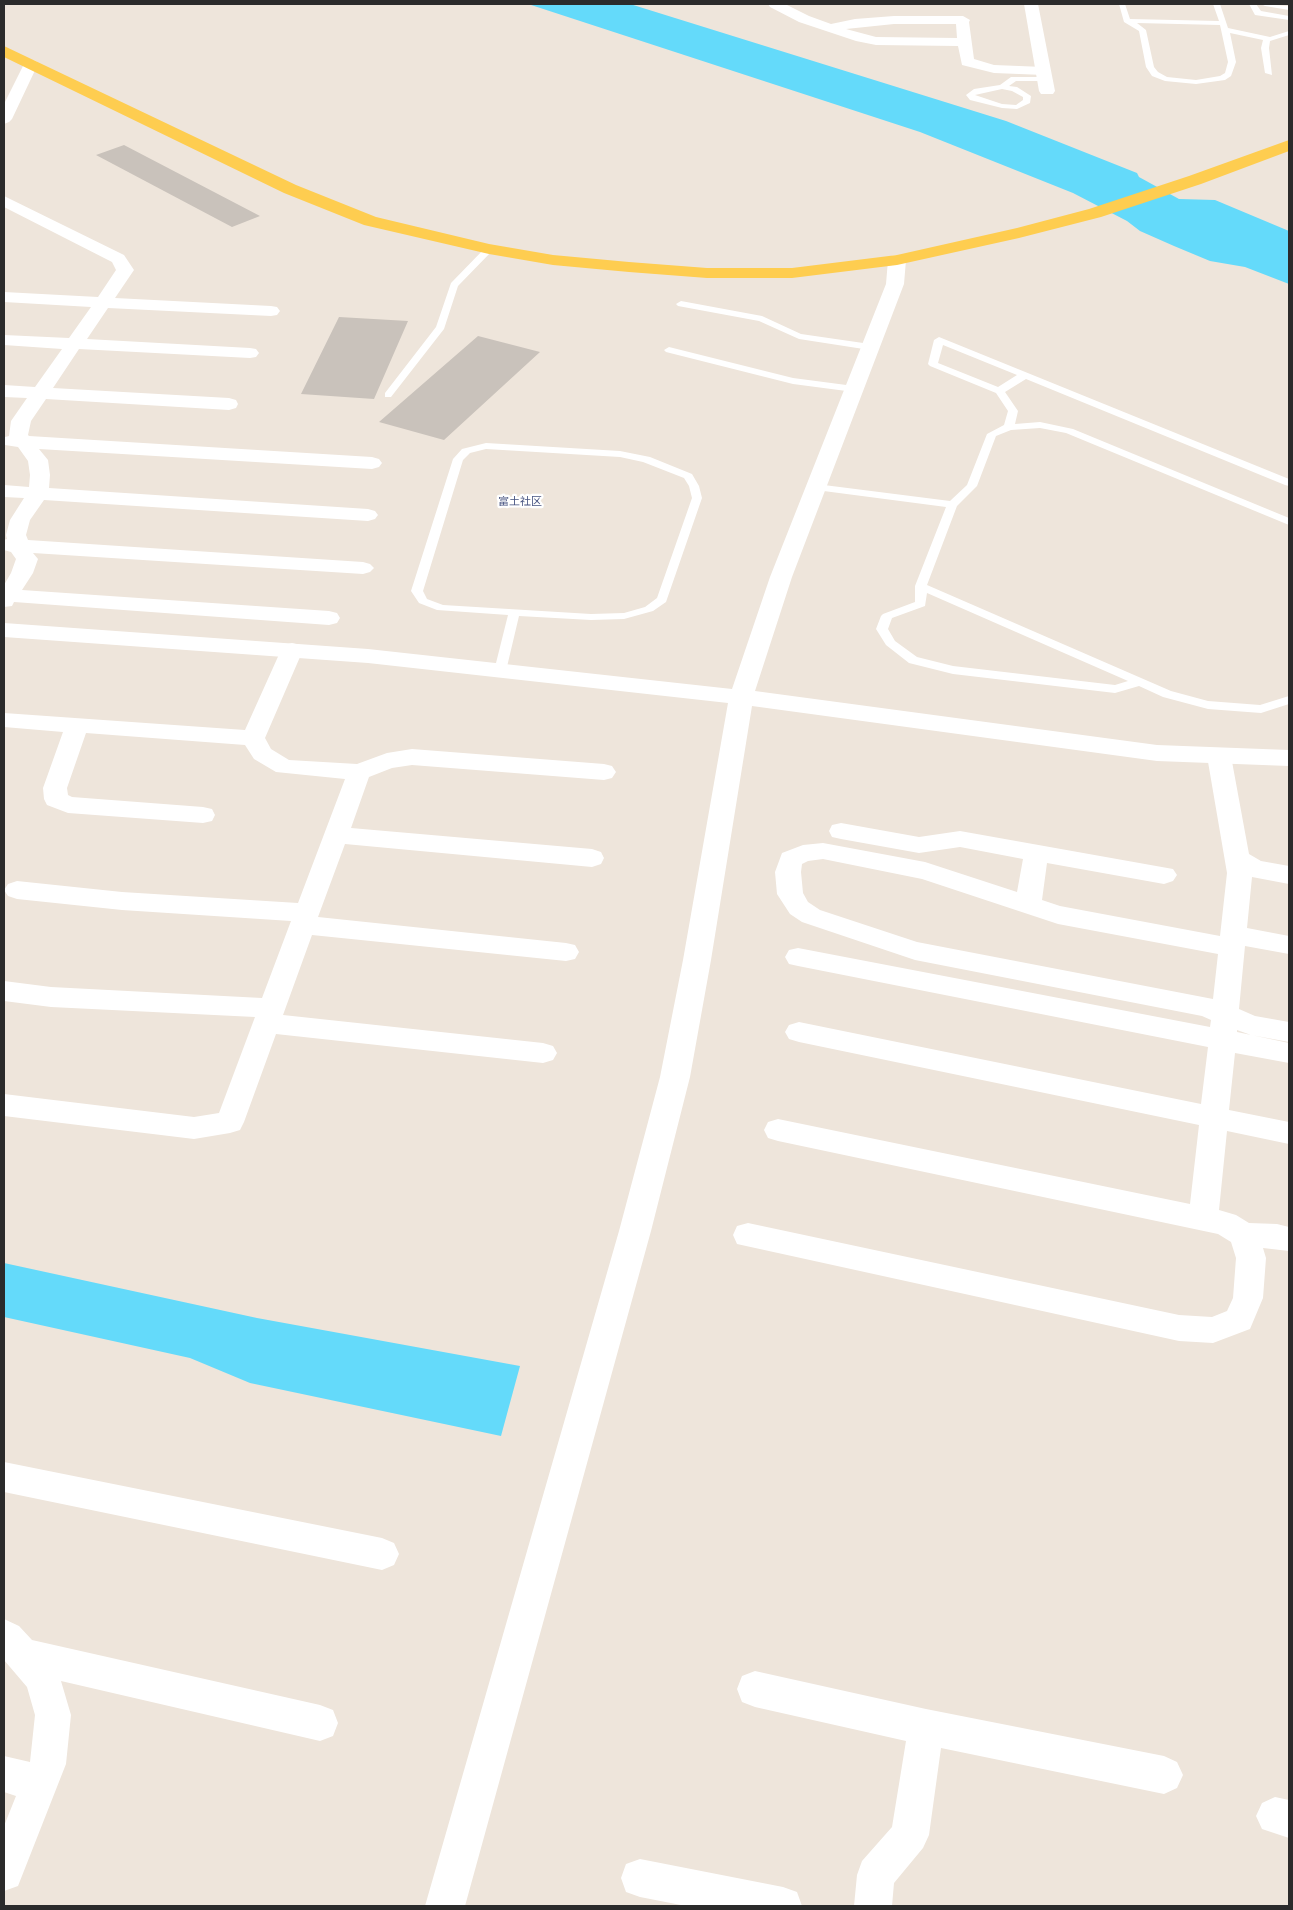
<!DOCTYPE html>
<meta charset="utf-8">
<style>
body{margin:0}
#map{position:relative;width:1293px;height:1910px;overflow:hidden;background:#eee5db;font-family:"Golos Text",sans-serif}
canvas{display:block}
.frame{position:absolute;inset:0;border:5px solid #2b2b2b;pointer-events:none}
</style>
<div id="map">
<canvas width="1293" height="1910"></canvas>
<div class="frame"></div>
</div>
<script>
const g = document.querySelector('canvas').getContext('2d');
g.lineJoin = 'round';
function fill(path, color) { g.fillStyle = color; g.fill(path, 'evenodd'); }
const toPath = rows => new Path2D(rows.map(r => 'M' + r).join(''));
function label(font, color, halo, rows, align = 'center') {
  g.font = font + ' "Golos Text","Noto Sans SC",sans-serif'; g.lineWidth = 4.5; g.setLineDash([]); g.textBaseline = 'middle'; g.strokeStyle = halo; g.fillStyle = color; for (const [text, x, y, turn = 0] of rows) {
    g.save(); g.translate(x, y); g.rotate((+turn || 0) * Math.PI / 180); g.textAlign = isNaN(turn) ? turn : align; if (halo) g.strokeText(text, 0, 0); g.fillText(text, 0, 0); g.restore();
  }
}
fill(toPath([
 [528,4,630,4,1006,121,1137,173,1139,177,1179,199,1215,200,1289,231,1289,284,1245,267,1210,261,1174,246,1140,231,1127,221,1073,193,920,132],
 [4,1263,257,1318,520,1366,501,1436,250,1383,190,1358,4,1317]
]), '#64dafa');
fill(toPath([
 [124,145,260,216,232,227,96,155],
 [339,317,408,321,374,399,301,394],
 [478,336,540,352,444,440,379,422]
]), '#c9c2bb');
fill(toPath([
 [1119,4,1125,4,1130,19,1219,21,1213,4,1220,4,1228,28,1270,37,1289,31,1289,35,1270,41,1269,48,1272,75,1265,73,1261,48,1263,40,1230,33,1236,62,1231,76,1225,80,1196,84,1165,81,1152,76,1146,67,1139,31,1124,22,1119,4],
 [1137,23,1220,25,1228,62,1225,73,1220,76,1196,80,1167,77,1158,72,1154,67,1146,30,1137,23],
 [1249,4,1256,4,1261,11,1289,16,1289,20,1255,15,1249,4],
 [1261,4,1289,6,1289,10,1265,6,1261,4],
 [1011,77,1045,77,1049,79,1045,81,1016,81,1009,86,1017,87,1031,96,1030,103,1017,109,1002,108,970,100,966,95,974,89,1000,85,1011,77],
 [1002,89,1012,91,1023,97,1023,100,1016,105,1002,104,975,95,1002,89],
 [489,246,493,249,492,251,458,286,444,329,391,397,385,397,385,393,436,327,451,283,486,247,489,246],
 [681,301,762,316,801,334,870,344,875,347,870,350,799,339,759,321,678,306,676,304,681,301],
 [939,337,1289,479,1289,486,1285,485,1026,379,1005,392,1018,411,1015,424,1040,422,1073,429,1289,518,1289,525,1066,433,1040,428,1011,430,996,436,977,486,957,506,927,585,1171,691,1208,701,1260,705,1289,696,1289,704,1261,713,1208,709,1163,697,1139,686,1115,693,953,674,909,663,886,645,876,629,881,616,883,614,915,602,915,586,946,507,816,490,811,487,816,484,950,501,967,485,987,434,1004,425,1008,411,996,393,930,366,928,364,934,340,939,337],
 [943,345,1017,375,998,387,938,363,943,345],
 [927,593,1128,681,1115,685,953,666,917,657,895,641,888,629,892,618,925,606,927,593],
 [669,347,793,378,854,386,859,389,854,392,793,384,666,352,664,350,669,347],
 [486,443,620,451,650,457,692,474,699,486,702,498,666,602,653,611,624,619,591,620,519,616,506,671,504,674,496,674,494,671,508,615,437,610,419,603,411,591,453,459,462,449,486,443],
 [486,449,620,457,643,462,684,478,689,486,692,498,657,598,645,607,624,613,591,614,443,605,427,599,423,591,463,460,470,453,486,449]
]), '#fff');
fill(toPath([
 [768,4,785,4,809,16,831,24,855,19,894,16,963,16,970,20,969,22,974,59,994,65,1044,67,1049,68,1051,71,1049,74,1044,75,994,73,962,65,958,46,876,45,856,41,799,22,770,7,768,4],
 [894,24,956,24,957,38,876,37,846,29,894,24],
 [31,60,36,61,38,64,12,119,9,122,4,124,4,104,24,64,26,61,31,60],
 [4,196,124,255,134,270,115,298,271,306,277,307,280,311,277,315,271,316,108,308,87,339,250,348,256,349,259,353,256,357,250,358,79,349,53,388,229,398,236,400,238,404,236,408,229,410,46,399,31,421,28,435,29,436,372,457,379,459,382,463,379,467,372,469,39,449,48,460,50,475,49,488,368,509,375,511,378,515,375,519,368,521,44,500,30,520,26,535,28,540,363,562,370,564,374,568,370,572,363,574,33,553,38,559,33,573,22,590,329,611,337,613,340,618,337,623,329,625,14,602,12,606,4,607,4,585,11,573,16,559,11,552,4,550,4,540,7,539,6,535,10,520,24,498,4,497,4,485,29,487,30,475,28,461,18,447,5,445,4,443,5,437,9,436,11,421,27,398,4,397,4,385,35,387,62,349,4,345,4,335,69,338,91,307,4,302,4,292,98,297,116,270,112,262,4,207,4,196],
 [292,643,300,645,303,650,265,738,271,749,289,760,357,764,387,753,412,749,604,764,612,766,616,772,612,778,604,780,412,765,392,768,369,777,351,828,592,849,601,852,604,858,601,864,592,867,345,844,318,917,566,943,575,945,579,952,575,959,566,961,312,935,283,1015,543,1043,553,1046,557,1053,553,1060,543,1063,276,1034,244,1122,240,1130,230,1133,194,1139,4,1116,4,1094,194,1117,219,1113,255,1017,51,1007,4,1001,4,981,51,987,262,998,291,921,122,910,17,899,8,896,4,890,8,884,17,881,122,892,298,903,345,779,276,772,254,759,245,745,86,733,67,788,68,795,72,797,203,807,212,809,215,815,212,821,203,823,68,813,47,805,44,799,43,788,63,732,4,727,4,713,245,730,281,650,284,645,292,643],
 [1219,748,1227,751,1231,756,1249,854,1261,861,1289,866,1289,884,1252,877,1247,928,1289,936,1289,954,1245,946,1239,1009,1255,1016,1289,1022,1289,1042,1251,1035,1237,1030,1237,1032,1289,1043,1289,1063,1235,1053,1229,1110,1289,1122,1289,1144,1227,1131,1219,1210,1236,1215,1249,1223,1277,1224,1289,1227,1289,1251,1263,1248,1266,1258,1263,1298,1250,1329,1213,1343,1179,1341,737,1244,733,1235,737,1226,748,1223,1179,1315,1212,1317,1227,1311,1233,1298,1236,1258,1231,1242,1218,1234,778,1141,768,1138,764,1130,768,1122,778,1119,1190,1204,1199,1125,799,1042,789,1039,785,1032,789,1025,799,1022,1201,1104,1208,1047,798,966,789,964,785,957,789,950,798,948,1210,1027,1211,1020,1202,1016,915,960,802,922,790,914,777,894,775,872,782,853,803,845,823,843,925,862,1017,892,1023,859,960,847,919,853,841,839,832,837,829,831,832,825,841,823,919,837,960,831,1173,869,1177,875,1173,881,1164,884,1047,863,1042,900,1060,906,1220,936,1227,873,1207,756,1211,751,1219,748],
 [823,859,922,879,1058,924,1218,954,1213,999,917,942,820,910,808,902,803,893,801,872,802,864,808,861,823,859],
 [4,1462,382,1538,394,1543,399,1554,394,1565,382,1570,4,1492,4,1462],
 [4,1619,19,1626,32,1640,320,1705,333,1710,338,1723,333,1736,320,1741,61,1681,71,1715,66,1764,18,1886,4,1891,4,1826,16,1796,4,1792,4,1756,30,1762,35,1715,27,1687,4,1660,4,1619],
 [755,1671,926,1709,1164,1756,1177,1762,1183,1775,1177,1788,1164,1794,941,1748,929,1835,923,1848,894,1883,892,1906,854,1906,857,1875,862,1861,892,1827,906,1741,755,1707,742,1702,737,1689,742,1676,755,1671],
 [1275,1797,1289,1800,1289,1838,1262,1829,1256,1816,1262,1803,1275,1797],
 [640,1859,783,1887,797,1892,802,1906,686,1906,640,1897,626,1892,621,1878,626,1864,640,1859]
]), '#fff');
fill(toPath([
 [1024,4,1038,4,1055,91,1053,94,1041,94,1039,91,1024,4],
 [897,255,903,256,906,260,904,284,792,577,755,691,1157,745,1289,750,1289,766,1157,761,752,706,711,960,690,1077,651,1231,465,1906,425,1906,619,1231,660,1077,683,960,728,703,368,663,4,637,4,623,368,649,732,689,770,577,886,284,888,260,891,256,897,255]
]), '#fff');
fill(toPath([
 [4,46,296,185,376,217,489,244,553,255,629,262,707,268,792,268,897,255,1017,228,1089,209,1189,176,1289,140,1289,151,1201,184,1101,217,1019,238,897,265,792,278,707,278,629,272,553,265,489,254,364,225,284,193,4,57,4,46]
]), '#fecd50');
label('11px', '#465380', '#fff', [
 ["富土社区",520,502]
]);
</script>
